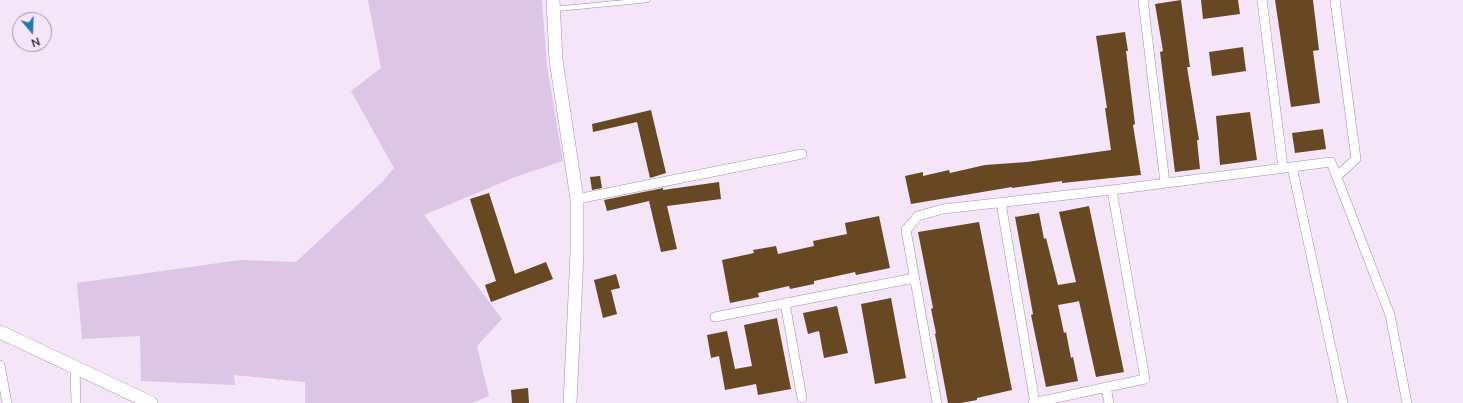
<!DOCTYPE html>
<style>
body{margin:0}
#map{position:relative;width:1463px;height:403px;overflow:hidden;background:#f4e5f9;font-family:Mulish,sans-serif}
canvas{display:block}
.north{position:absolute;left:12px;top:12px;width:40px;height:40px;box-sizing:border-box;background:#f4e5f9;border:1px solid #a297a6;border-radius:50%;rotate:161deg;font-size:11px;font-weight:700;line-height:16px;text-align:center;color:#28222a}
.north::after{content:'';display:block;margin:auto;width:14px;height:18px;background:#1d7ba8;clip-path:polygon(50% 0,100% 100%,50% 72%,0 100%)}
</style>
<div id="map">
<canvas width="1463" height="403"></canvas>
<div class="north">N</div>
</div>
<script>
const g = document.querySelector('canvas').getContext('2d');
g.lineJoin = 'round';
function fill(path, color) { g.fillStyle = color; g.fill(path, 'evenodd'); }
const toPath = rows => new Path2D(rows.map(r => 'M' + r).join(''));
function stroke(path, color, width, dash) { g.strokeStyle = color; g.lineWidth = width; g.lineCap = dash ? 'butt' : 'round'; g.setLineDash(dash || []); g.stroke(path); }
fill(toPath([
 [368,0,542,0,547,66,563,161,515,177,424,215,502,319,477,346,489,396,472,403,305,403,305,382,234,375,235,385,141,381,140,336,82,339,77,283,240,260,296,262,382,182,394,168,351,91,381,68]
]), '#dcc5e5');
fill(toPath([
 [1181,0,1190,67,1187,67,1199,140,1197,140,1200,169,1175,172,1160,52,1163,51,1155,4],
 [1201,0,1238,0,1240,14,1203,19],
 [1275,0,1313,0,1319,50,1313,51,1320,103,1291,107],
 [1125,32,1128,51,1126,51,1135,124,1133,125,1141,175,1062,183,1062,181,1012,188,1012,187,911,204,905,176,923,172,923,176,949,170,950,173,985,165,1027,162,1111,150,1105,108,1107,108,1096,36],
 [1243,47,1246,71,1212,76,1209,52],
 [651,110,666,173,650,178,637,122,593,132,592,124],
 [1250,112,1257,160,1220,165,1216,116],
 [1323,129,1326,149,1295,153,1292,133],
 [600,176,602,188,592,190,590,177],
 [719,182,721,199,667,206,677,249,661,252,649,201,607,211,604,200,663,188,663,190],
 [489,193,515,274,546,262,553,279,491,302,485,285,496,281,470,199],
 [1089,206,1124,372,1096,377,1079,301,1075,302,1058,305,1064,333,1066,332,1071,358,1073,357,1078,381,1046,387,1031,315,1033,314,1015,217,1039,213,1044,239,1046,238,1058,285,1076,282,1059,212],
 [879,216,890,268,856,275,855,272,814,281,814,284,790,289,789,286,758,293,759,297,730,303,722,260,754,253,753,250,776,246,778,254,814,246,813,241,847,234,845,223],
 [979,222,1012,390,977,398,977,400,961,403,948,403,935,334,936,333,931,309,933,308,918,232],
 [616,274,620,288,611,290,617,314,603,318,594,280],
 [891,298,906,378,875,384,861,304],
 [837,306,848,353,824,358,819,331,808,334,803,313],
 [777,318,791,389,758,395,756,384,725,390,719,356,711,358,707,335,727,331,735,369,752,366,744,325],
 [528,388,529,403,512,403,511,390]
]), '#684822');
const lane = toPath([
 [555,9,648,0]
]);
const street = toPath([
 [1143,0,1165,183],
 [1262,0,1283,168],
 [1335,0,1356,159,1337,176],
 [1292,167,1343,403],
 [1112,190,1331,162,1390,315,1407,403],
 [577,199,802,154],
 [1001,203,1035,403],
 [785,303,802,398],
 [715,317,914,278],
 [0,365,7,403],
 [75,367,76,403],
 [1106,387,1109,403],
 [937,403,906,230,918,216,943,209,1112,190,1145,379,1033,403]
]);
const secondary = toPath([
 [553,0,556,60,577,199,577,253,570,403],
 [0,332,151,403]
]);
stroke(lane, '#a092a5', 5.5);
stroke(street, '#a092a5', 10);
stroke(secondary, '#a092a5', 14);
stroke(lane, '#fff', 4.5);
stroke(street, '#fff', 9);
stroke(secondary, '#fff', 13);
</script>
